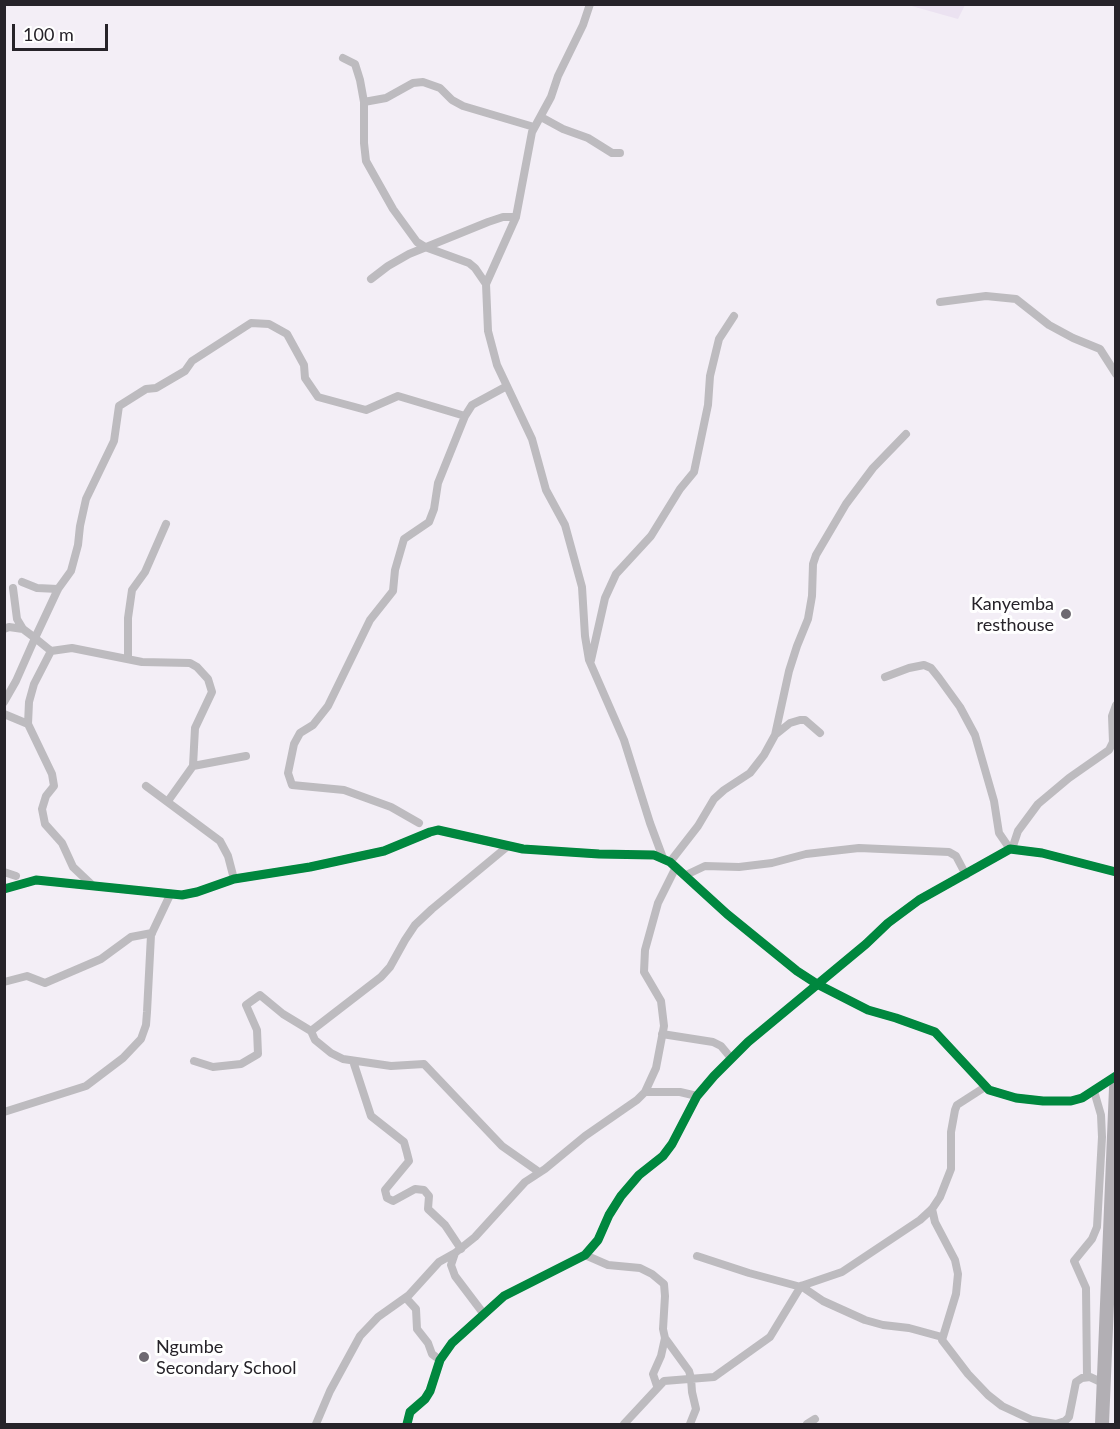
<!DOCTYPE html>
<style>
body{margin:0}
#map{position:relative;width:1120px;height:1429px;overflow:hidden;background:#f3eef6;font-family:Lato,sans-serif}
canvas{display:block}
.frame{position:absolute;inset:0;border:6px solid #262329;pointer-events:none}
.scale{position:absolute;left:12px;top:24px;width:96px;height:27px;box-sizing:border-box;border:3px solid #262329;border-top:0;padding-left:8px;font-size:18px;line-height:21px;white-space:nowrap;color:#262329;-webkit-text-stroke:4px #fff;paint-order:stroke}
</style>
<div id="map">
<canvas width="1120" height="1429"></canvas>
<div class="frame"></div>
<div class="scale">100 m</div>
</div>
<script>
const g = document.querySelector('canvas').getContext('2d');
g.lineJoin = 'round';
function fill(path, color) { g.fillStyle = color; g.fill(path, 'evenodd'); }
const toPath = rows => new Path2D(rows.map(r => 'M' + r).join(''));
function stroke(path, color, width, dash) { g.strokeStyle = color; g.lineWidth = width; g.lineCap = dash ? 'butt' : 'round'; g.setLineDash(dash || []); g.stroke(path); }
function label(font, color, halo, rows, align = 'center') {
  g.font = font + ' Lato,sans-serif'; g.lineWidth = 6; g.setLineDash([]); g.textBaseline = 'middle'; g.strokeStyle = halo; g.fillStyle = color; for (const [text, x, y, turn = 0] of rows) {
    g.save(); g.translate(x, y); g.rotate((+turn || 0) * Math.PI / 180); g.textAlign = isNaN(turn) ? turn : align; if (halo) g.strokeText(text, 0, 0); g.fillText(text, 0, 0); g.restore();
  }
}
fill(toPath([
 [908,5,965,5,958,19]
]), '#ebe2f1');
stroke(toPath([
 [590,4,583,25,558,76,551,97,532,132,516,217,486,284,488,331,497,365,532,439,546,490,565,525,582,587,585,636,589,660,624,740,650,823,663,858],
 [343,58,355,64,360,80,364,102,364,143,366,161,393,209,417,242,425,247,469,263,475,268,486,284],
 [364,102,386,98,413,83,423,82,440,88,452,100,463,106,534,127],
 [541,117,563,129,588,138,612,153,620,153],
 [371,279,388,266,409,254,488,222,503,217,516,217],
 [940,302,986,296,1016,299,1049,325,1073,338,1100,349,1116,374],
 [22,582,37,588,58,589],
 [13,588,17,619,23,629],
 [4,629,9,627,23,629,35,638,16,681,4,702],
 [51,651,35,638,58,589,71,571,78,545,80,526,86,499,114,441,119,406,146,389,156,388,185,371,192,361,251,323,269,324,287,334,304,365,305,378,318,397,366,410,398,396,465,416],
 [128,658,128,618,132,590,145,572,166,524],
 [591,660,605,598,616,574,651,536,680,489,694,472,708,405,710,376,719,339,734,316],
 [885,677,909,668,924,665,931,668,939,678,960,707,975,735,994,801,999,833,1010,849],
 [4,714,28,724,52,774,54,786,46,796,42,809,45,824,62,843,73,867,92,885],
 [28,724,29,702,34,684,51,651,72,648,142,662,190,663,197,667,208,679,212,692,195,728,193,766],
 [775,735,790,723,800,720,805,720,820,733],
 [146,786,220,841,228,856,234,879],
 [168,801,193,766,246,756],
 [419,823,391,807,344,790,292,785,288,773,294,744,300,733,313,725,328,706,370,620,393,591,395,570,404,539,429,522,434,509,438,483,465,416,472,405,507,386],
 [1012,849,1018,831,1038,804,1069,778,1109,750,1113,742,1112,716,1116,705],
 [670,862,698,826,714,799,724,790,750,773,764,755,775,735,789,671,797,646,808,619,812,596,813,564,816,555,846,504,873,468,906,434],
 [4,872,16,876],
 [686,875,705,866,739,867,772,863,806,854,859,848,949,852,956,856,966,875],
 [4,889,36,880,182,895,197,892,234,879,310,867,384,851,430,832,438,830,523,849,599,854,654,855,670,862,727,914,797,971,817,984,868,1010,896,1018,935,1032,989,1090,1016,1098,1043,1101,1071,1101,1082,1098,1116,1076],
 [4,982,27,976,45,983,101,959,131,937,152,933],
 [311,1031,381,977,390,967,405,940,415,925,432,909,508,846],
 [662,1034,713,1042,721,1046,731,1058],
 [194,1061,213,1067,241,1064,258,1054,257,1030,246,1005,260,995,283,1014,311,1031,315,1040,331,1053,343,1059,391,1066,424,1064,502,1146,539,1172],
 [353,1061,371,1116,404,1142,407,1153,409,1161,385,1190,387,1198,393,1201,415,1189,424,1190,429,1196,428,1209,445,1225,461,1249],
 [645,1092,680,1092,697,1096],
 [4,1112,86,1086,123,1058,141,1039,146,1025,147,1012,151,935,170,895],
 [932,1209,935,1222,955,1260,958,1274,956,1294,942,1340,968,1374,988,1395,1002,1406,1032,1420,1056,1424,1065,1421,1069,1417,1076,1382,1082,1378,1090,1377,1103,1383],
 [455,1253,451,1265,455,1276,483,1313],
 [585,1255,608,1265,640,1268,652,1274,664,1284,665,1296,663,1329,665,1338,661,1356,653,1374,657,1386],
 [697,1256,749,1273,801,1287],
 [801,1286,823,1301,865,1320,883,1325,909,1328,942,1337],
 [406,1298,416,1309,417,1329,428,1343,432,1354,440,1360],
 [665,1338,689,1371,691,1378,692,1392,696,1409,690,1424],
 [1087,1377,1086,1288,1074,1261,1092,1239,1097,1227,1102,1137,1101,1115,1094,1091],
 [316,1424,330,1391,360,1336,378,1317,409,1295,439,1262,455,1253,475,1237,525,1182,545,1169,585,1136,637,1100,645,1092,656,1068,664,1026,661,1001,644,972,645,950,658,903,676,867],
 [407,1424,410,1412,425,1399,430,1391,440,1360,452,1343,504,1296,585,1255,598,1240,609,1215,621,1196,639,1175,663,1156,672,1144,697,1096,714,1076,748,1042,866,944,888,923,919,900,1010,849,1042,853,1116,872],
 [624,1424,664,1381,714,1377,770,1337,801,1286,842,1272,920,1220,932,1209,940,1197,951,1169,951,1132,955,1110,957,1105,985,1087],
 [807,1424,815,1419]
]), '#bdbbbf', 8);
stroke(toPath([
 [1102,1424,1116,1088]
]), '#b2afb4', 14);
stroke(toPath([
 [4,889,36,880,182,895,197,892,234,879,310,867,384,851,430,832,438,830,523,849,599,854,654,855,670,862,727,914,797,971,817,984,868,1010,896,1018,935,1032,989,1090,1016,1098,1043,1101,1071,1101,1082,1098,1116,1076],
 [407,1424,410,1412,425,1399,430,1391,440,1360,452,1343,504,1296,585,1255,598,1240,609,1215,621,1196,639,1175,663,1156,672,1144,697,1096,714,1076,748,1042,866,944,888,923,919,900,1010,849,1042,853,1116,872]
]), '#00873e', 9);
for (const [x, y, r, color] of [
 [1066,614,6,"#6e6a71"],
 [144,1357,6,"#6e6a71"]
]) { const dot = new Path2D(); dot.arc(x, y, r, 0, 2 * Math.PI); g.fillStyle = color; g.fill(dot); stroke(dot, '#fff', 2); }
label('18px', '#262329', '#fff', [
 ["Kanyemba",1054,604],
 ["resthouse",1054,625],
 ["Ngumbe",156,1347,"left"],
 ["Secondary School",156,1368,"left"]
], 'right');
</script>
